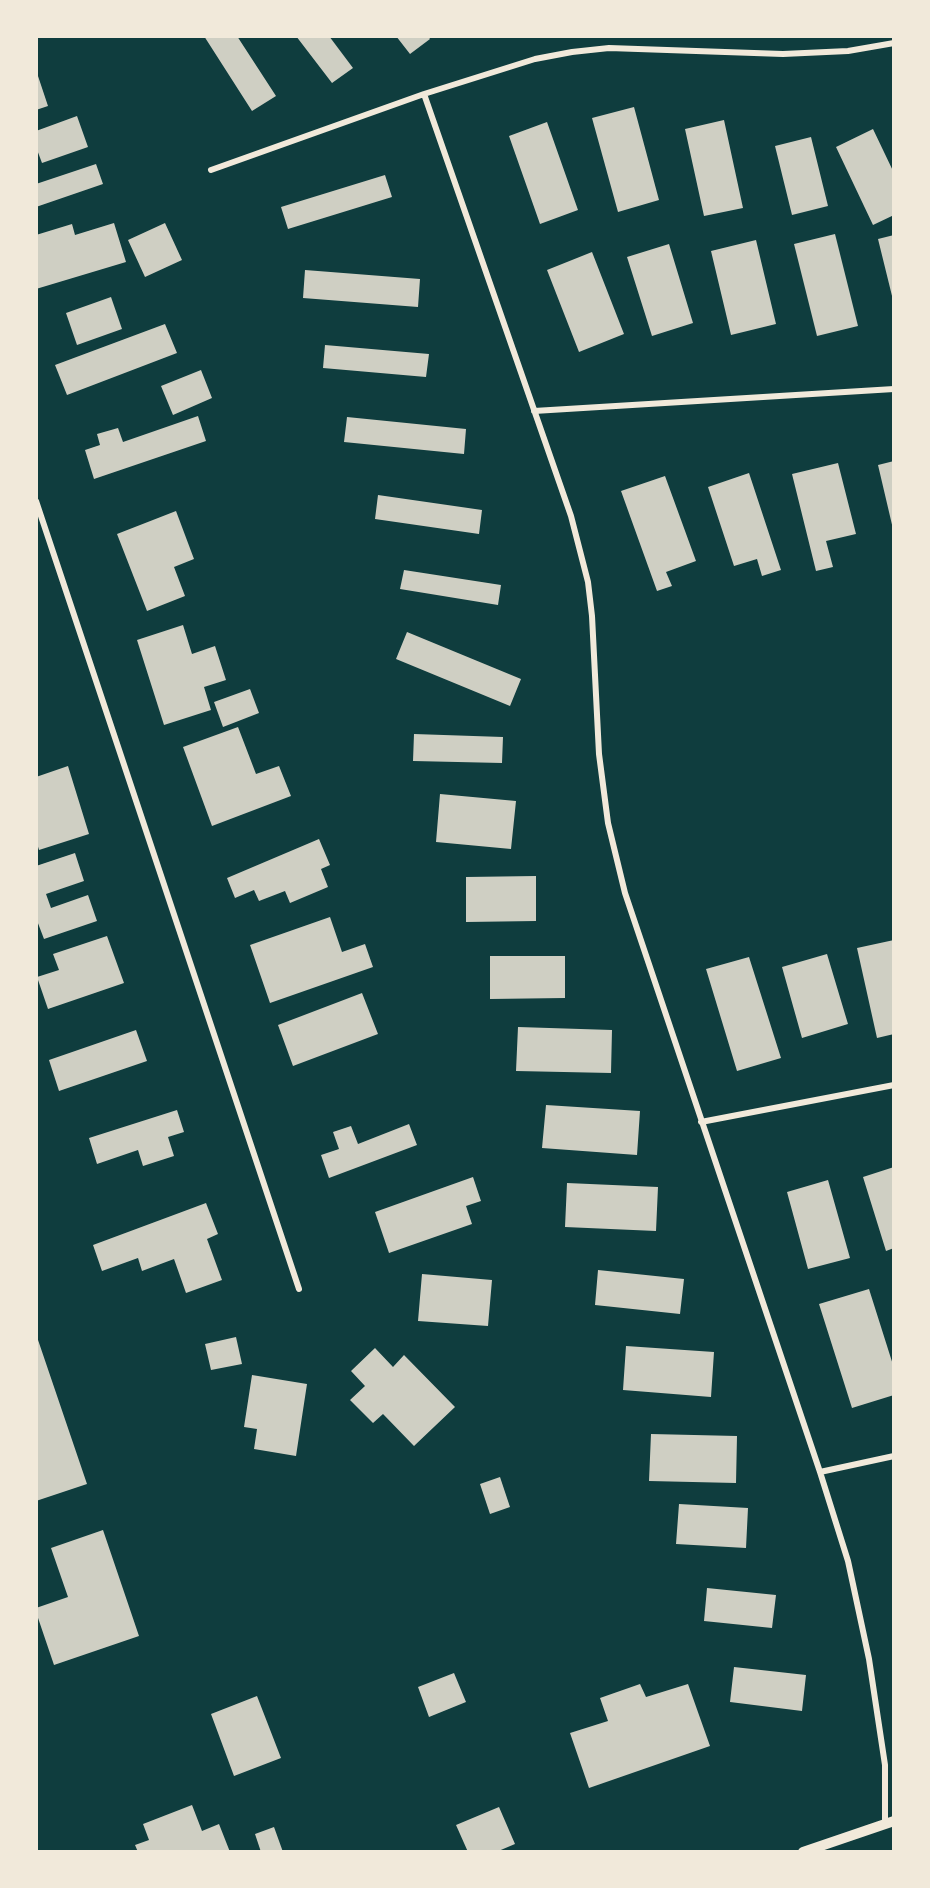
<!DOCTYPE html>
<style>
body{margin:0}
#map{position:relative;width:930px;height:1888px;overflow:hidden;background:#0f3d3e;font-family:Roboto,sans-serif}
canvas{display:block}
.frame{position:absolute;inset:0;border:38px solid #f1e9da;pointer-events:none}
</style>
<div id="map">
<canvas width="930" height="1888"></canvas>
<div class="frame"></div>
</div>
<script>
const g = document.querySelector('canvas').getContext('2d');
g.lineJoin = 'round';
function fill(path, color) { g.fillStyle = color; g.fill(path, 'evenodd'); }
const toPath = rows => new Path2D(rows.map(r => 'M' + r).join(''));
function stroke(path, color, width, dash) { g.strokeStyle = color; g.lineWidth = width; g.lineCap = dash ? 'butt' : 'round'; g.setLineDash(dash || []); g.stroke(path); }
fill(toPath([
 [204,36,237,36,276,96,252,111],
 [296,36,329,36,353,68,332,83],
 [396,36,428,36,430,39,410,54],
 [36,70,48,106,36,110],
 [634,107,659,200,618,212,592,118],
 [77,116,88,147,42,163,36,147,36,131],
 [724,120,743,208,704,216,685,129],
 [547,122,578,210,540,224,509,136],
 [873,129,894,173,894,215,873,225,836,147],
 [811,137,828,206,792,215,775,146],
 [96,164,103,184,36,207,36,184],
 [385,175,392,197,288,229,281,207],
 [114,223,126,262,36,289,36,235,72,224,75,235],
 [165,223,182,260,145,277,128,240],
 [835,234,858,326,817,336,794,244],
 [894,235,894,300,893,300,878,239],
 [756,240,776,324,731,335,711,251],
 [669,244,693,323,652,336,627,257],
 [592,252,624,334,579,352,547,270],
 [305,270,420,279,418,307,303,298],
 [111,297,122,329,77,345,66,313],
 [165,324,177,353,67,395,55,365],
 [325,345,429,354,426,377,323,368],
 [201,370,212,398,173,415,161,386],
 [198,416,206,441,94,479,85,450,100,445,97,434,118,428,123,442],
 [347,417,466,429,464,454,344,442],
 [894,461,894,528,893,529,878,465],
 [838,463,856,534,826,541,833,567,816,571,792,474],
 [749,473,781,570,762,576,757,559,734,566,708,487],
 [665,476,696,561,666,572,672,586,657,591,621,491],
 [378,495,482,510,479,534,375,519],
 [176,511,194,559,174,567,185,596,147,611,117,534],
 [404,570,501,585,498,605,400,589],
 [183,625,192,654,215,646,226,680,204,687,211,710,164,725,137,640],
 [407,632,521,679,510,706,396,659],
 [250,689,259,713,223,727,214,702],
 [238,727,256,774,279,766,291,796,212,826,183,747],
 [414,734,503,737,502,763,413,761],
 [68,766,89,834,39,850,36,840,36,777],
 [440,794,516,801,511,849,436,842],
 [319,839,330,865,321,869,328,887,290,903,285,891,259,901,254,890,235,898,227,878],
 [75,853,84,881,46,894,51,908,88,895,97,921,44,939,36,918,36,866],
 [536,876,536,921,466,922,466,877],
 [330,917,342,952,365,944,373,967,270,1003,250,945],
 [107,936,124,983,48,1009,37,977,59,970,53,954],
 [894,940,894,1034,877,1038,857,948],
 [827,954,848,1024,802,1038,782,967],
 [490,956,565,956,565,998,490,999],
 [749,957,781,1058,737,1071,706,969],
 [362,993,378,1034,293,1066,278,1025],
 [518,1027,612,1030,611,1073,516,1071],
 [136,1030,147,1061,59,1091,49,1060],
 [546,1105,640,1111,637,1155,542,1148],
 [177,1110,184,1132,168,1137,174,1156,143,1166,138,1150,97,1164,89,1138],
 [409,1124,417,1145,329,1178,321,1155,339,1149,333,1132,351,1126,358,1144],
 [894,1167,894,1248,886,1251,863,1177],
 [473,1177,481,1201,466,1206,472,1224,389,1253,375,1212],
 [828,1180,850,1258,808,1269,787,1192],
 [567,1183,658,1187,656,1231,565,1227],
 [206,1203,218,1234,207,1239,222,1280,186,1293,174,1259,142,1271,138,1258,102,1271,93,1245],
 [598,1270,684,1279,680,1314,595,1305],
 [422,1274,492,1280,488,1326,418,1321],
 [869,1289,894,1368,894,1395,852,1408,819,1304],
 [36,1334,87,1484,36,1501],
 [236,1337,242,1364,211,1370,205,1344],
 [626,1346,714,1352,711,1397,623,1390],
 [375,1348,393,1367,404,1355,455,1407,414,1446,383,1414,373,1423,350,1400,365,1386,351,1371],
 [252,1375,307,1384,296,1456,254,1449,257,1429,244,1427],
 [651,1434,737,1436,736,1483,649,1481],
 [500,1477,510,1507,490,1514,480,1484],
 [679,1504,748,1508,746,1548,676,1544],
 [103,1530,139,1636,54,1665,36,1612,36,1608,68,1597,51,1548],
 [707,1588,776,1595,772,1628,704,1621],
 [734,1667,806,1675,802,1711,730,1702],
 [454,1673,466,1702,429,1717,418,1687],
 [640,1684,646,1697,688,1684,710,1746,589,1788,570,1733,608,1721,600,1698],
 [257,1696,281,1758,234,1776,211,1714],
 [192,1805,202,1831,219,1824,230,1852,138,1852,135,1845,149,1840,143,1824],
 [499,1807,515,1844,496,1852,468,1852,456,1825],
 [274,1827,283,1852,261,1852,255,1834]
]), '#cfcfc3');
stroke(toPath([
 [424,94,571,516,588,582,592,616,599,754,608,823,625,893,820,1472,848,1561,869,1659,885,1765,885,1824],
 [211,170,424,94,535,59,572,52,609,48,783,54,848,51,894,43],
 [534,411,894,389],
 [36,501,299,1289],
 [701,1122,894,1085],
 [820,1472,894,1456]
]), '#f1e9da', 6);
stroke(toPath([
 [803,1852,894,1821]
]), '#f1e9da', 10);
</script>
